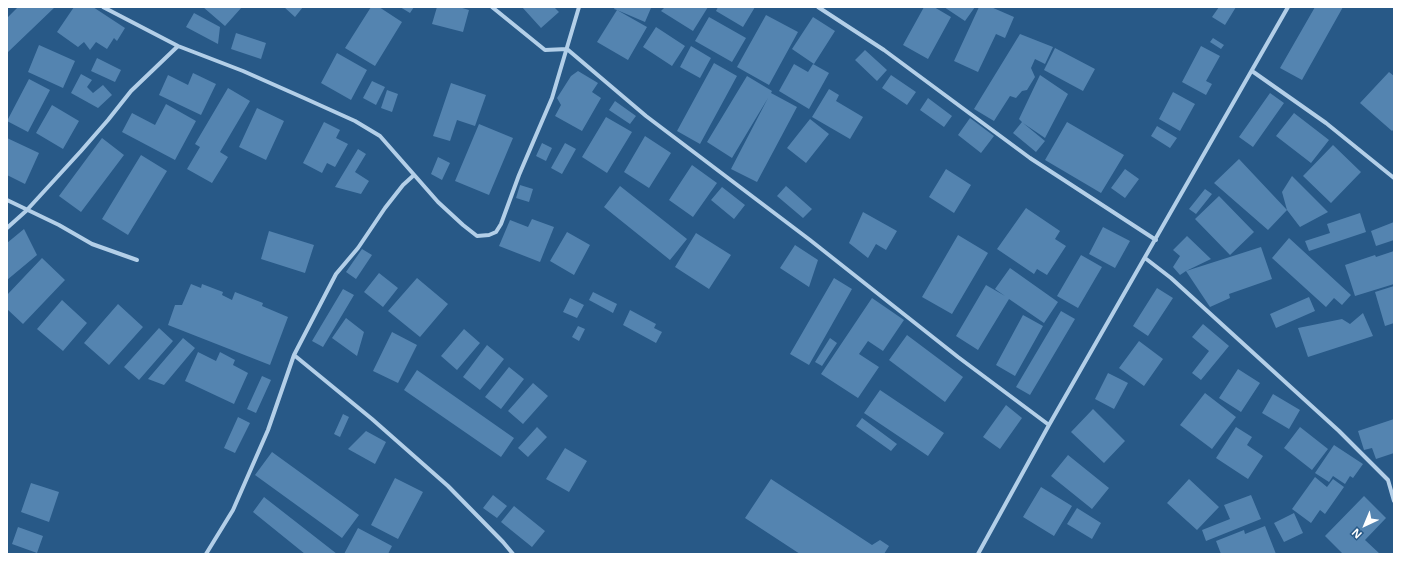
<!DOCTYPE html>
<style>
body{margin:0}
#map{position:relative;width:1401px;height:561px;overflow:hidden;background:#285987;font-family:"Noto Sans",sans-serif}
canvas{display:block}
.frame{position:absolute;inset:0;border:8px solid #fff;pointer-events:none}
.north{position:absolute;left:1345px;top:505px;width:40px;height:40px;-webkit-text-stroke:3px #285987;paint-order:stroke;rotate:224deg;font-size:11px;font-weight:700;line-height:16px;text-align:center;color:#fff}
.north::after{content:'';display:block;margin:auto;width:14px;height:18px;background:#fff;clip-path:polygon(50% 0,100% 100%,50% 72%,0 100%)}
</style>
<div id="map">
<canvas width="1401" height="561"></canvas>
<div class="frame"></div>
<div class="north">N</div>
</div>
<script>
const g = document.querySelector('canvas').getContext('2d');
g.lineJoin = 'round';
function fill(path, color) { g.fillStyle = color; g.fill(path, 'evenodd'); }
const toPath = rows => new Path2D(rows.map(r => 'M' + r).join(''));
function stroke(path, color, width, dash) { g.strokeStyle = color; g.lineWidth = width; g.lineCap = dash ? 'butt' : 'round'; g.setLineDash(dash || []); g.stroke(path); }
fill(toPath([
 [18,7,55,7,7,53,7,18],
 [74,7,93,7,125,28,117,41,114,38,107,49,96,42,90,50,84,42,78,47,57,32],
 [203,7,242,7,225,26],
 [284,7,303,7,295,17],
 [371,7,379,7,402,22,375,66,345,48],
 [400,7,414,7,410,13],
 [437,7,459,7,469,10,463,32,432,24],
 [522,7,554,7,559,12,541,28],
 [615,7,651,8,645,22,617,10,647,27,628,60,597,42,617,10,614,9],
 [665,7,708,7,693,31,661,11],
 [718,7,755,7,743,27,716,11],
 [924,7,934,7,951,17,928,59,903,45],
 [944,7,975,7,965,21],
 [979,7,991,7,1014,17,1005,38,996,34,978,72,954,61],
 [1219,7,1236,7,1225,25,1212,17],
 [1315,7,1343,7,1302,80,1280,68],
 [194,13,220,27,218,44,186,27],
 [766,15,798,32,769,85,737,67],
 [709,17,746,38,732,62,695,41],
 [813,17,835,31,814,64,792,49],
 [656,27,685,46,672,66,643,47],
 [236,33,266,43,261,59,231,49],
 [1020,34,1053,47,1045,64,1035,59,1031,68,1035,77,1027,90,1022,91,1016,98,1010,96,994,121,974,109],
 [1213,38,1224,45,1221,49,1210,42],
 [39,45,75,61,63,88,28,72],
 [691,46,711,58,700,78,680,67],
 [1201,46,1220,56,1206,81,1212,84,1206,95,1182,82],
 [1055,48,1095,69,1083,91,1044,70],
 [865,50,887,70,877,81,855,60],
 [337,53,367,70,351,100,321,83],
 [97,58,121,70,115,82,91,71],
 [714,63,737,76,700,144,677,131],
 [794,64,808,72,813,64,829,73,809,109,779,91],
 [578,71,598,83,592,92,601,98,582,131,555,116,561,105,557,98,571,76],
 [1389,72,1394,76,1394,129,1392,131,1360,103],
 [193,73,216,84,201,115,159,95,168,75,188,85],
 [81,74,92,80,87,87,93,93,103,85,112,95,98,108,71,93],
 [891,75,916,92,907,105,882,88],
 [1040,75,1068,94,1045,138,1023,123,1045,141,1036,152,1013,133,1022,122,1019,119],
 [747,76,772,91,771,93,797,107,757,182,731,169,768,98,732,158,707,142],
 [29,79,50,90,28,132,7,121],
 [372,81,385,87,376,105,363,98],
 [451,83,486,95,475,126,457,120,450,141,433,136],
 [228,88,250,101,220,152,228,157,212,183,187,169,200,147,195,144],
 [829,89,839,95,836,101,863,117,850,139,812,117],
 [387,90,398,94,392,112,381,108],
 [1173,92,1195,104,1180,131,1159,119],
 [1270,93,1284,103,1253,147,1239,137],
 [928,98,952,116,944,127,920,110],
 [615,101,636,116,630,124,609,110],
 [166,104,196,121,175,160,122,132,132,113,155,125],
 [52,105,79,121,63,149,36,133],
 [257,108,284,121,266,160,239,147],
 [1294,113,1329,140,1311,163,1276,136],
 [606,117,632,132,607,173,582,157],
 [970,118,994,136,981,153,958,135],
 [810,119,829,134,806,163,787,148],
 [324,122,340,130,336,138,348,144,335,167,327,163,322,173,303,163],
 [1067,122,1124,155,1101,193,1045,160],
 [479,124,513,138,489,195,455,181],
 [1157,126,1177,138,1170,148,1151,136],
 [645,136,671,153,649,188,624,172],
 [7,138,39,153,25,184,7,175],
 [102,138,124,155,81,212,59,196],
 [542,143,552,148,546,161,536,156],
 [565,143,576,149,562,174,551,168],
 [1333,145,1361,172,1331,203,1303,176],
 [358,149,366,154,355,172,369,181,361,194,335,187],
 [141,155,167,171,128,235,102,219],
 [438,157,450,163,442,180,431,174],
 [1239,159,1287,210,1268,230,1214,183],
 [692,165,717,183,693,217,669,200],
 [946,169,971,185,954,213,929,197],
 [1125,169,1139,179,1125,198,1111,188],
 [1292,176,1328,212,1300,227,1287,210,1282,192],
 [520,185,533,189,529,202,516,198],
 [620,186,687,239,670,260,604,207],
 [786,186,812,209,803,218,777,196],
 [722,187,745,205,734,219,711,200],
 [1205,189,1212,194,1196,214,1189,209],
 [1219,196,1254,232,1230,255,1195,219],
 [1026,208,1060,231,1055,239,1066,246,1047,275,1037,269,1034,274,997,249],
 [863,212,897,231,886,250,876,244,868,258,849,243],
 [1360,213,1366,232,1309,251,1305,241,1330,233,1327,224],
 [532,219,554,227,540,262,499,246,510,220,528,227],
 [1394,222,1394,240,1376,246,1371,231],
 [1103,227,1130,241,1115,268,1089,254],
 [24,229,37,255,7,280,7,243],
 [269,231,314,245,305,273,261,259],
 [567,232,590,245,574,275,550,261],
 [696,233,731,255,709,289,675,267],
 [958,235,988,253,952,314,922,297],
 [1187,236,1211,259,1186,271,1180,275,1173,267,1180,256,1173,250],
 [1289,238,1351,295,1342,305,1334,298,1326,307,1272,258],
 [795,245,818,260,809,287,780,268],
 [1261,247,1272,279,1229,294,1230,298,1210,307,1186,271],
 [362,249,372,255,356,279,346,272],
 [1394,251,1394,284,1355,296,1345,265,1375,255,1376,257],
 [1081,255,1102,267,1078,308,1057,296],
 [42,258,65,280,23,324,7,309,7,295],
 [1010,268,1058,302,1044,323,1009,299,978,350,956,336,986,285,1005,296,995,289],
 [379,273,398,288,383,307,364,292],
 [417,278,448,304,420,337,388,311],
 [834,278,852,289,809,365,790,354],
 [191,284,201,288,202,284,223,292,222,295,232,300,235,292,263,303,262,306,288,317,270,365,168,325,175,305,182,305],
 [1394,286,1394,323,1385,326,1375,292],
 [1157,288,1173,298,1148,336,1133,326],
 [343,289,354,295,323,347,312,341],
 [593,292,617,304,613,313,589,300],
 [1309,297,1315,311,1276,328,1270,314],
 [570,298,584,305,577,318,563,312],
 [872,298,904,320,883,351,868,341,859,354,879,367,858,398,821,374],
 [62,300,87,323,63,351,37,329],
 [118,304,143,327,109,365,84,343],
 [630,310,656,324,654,328,662,332,656,343,623,325],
 [1061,311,1075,319,1030,395,1016,387],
 [1363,313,1373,336,1308,357,1298,328,1342,319,1350,324],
 [1023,315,1043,326,1015,376,996,365],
 [346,318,364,332,357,356,332,338],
 [1203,324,1229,346,1201,380,1192,373,1209,351,1192,337],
 [578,326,585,329,579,341,572,337],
 [159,328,173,341,139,380,124,367],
 [464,329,480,343,457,370,441,356],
 [392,332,417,345,398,383,373,371],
 [907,335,963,377,945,402,889,360],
 [183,338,195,348,164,385,148,379],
 [830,338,837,343,822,366,815,362],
 [1139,341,1163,359,1144,386,1119,368],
 [487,345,504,359,480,390,463,377],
 [198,352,216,361,220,352,235,360,233,365,248,373,234,404,185,381],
 [509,367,524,379,501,409,485,397],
 [1238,369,1260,383,1241,412,1219,398],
 [417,370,514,438,501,457,404,390],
 [1108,373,1128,383,1114,409,1095,399],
 [262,376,271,380,256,413,247,409],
 [533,383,548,396,523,424,508,411],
 [880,390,944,433,928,456,864,413],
 [1205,393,1236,417,1212,449,1180,425],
 [1273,394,1300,410,1289,429,1262,413],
 [1006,405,1022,418,1000,449,983,437],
 [1093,409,1125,441,1104,463,1071,432],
 [343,414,349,417,340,437,334,434],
 [238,417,250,423,235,453,224,448],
 [862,418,897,444,891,451,856,426],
 [1394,419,1394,453,1376,459,1372,448,1364,450,1358,431],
 [537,427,547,437,528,457,518,448],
 [1236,427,1252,437,1247,445,1263,456,1248,479,1216,458],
 [1300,427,1328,449,1312,470,1284,448],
 [366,431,386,442,375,464,348,449],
 [1334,445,1363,464,1353,478,1350,476,1345,484,1333,476,1329,482,1315,473],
 [565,448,587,461,569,492,546,479],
 [272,452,359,515,342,538,255,475],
 [1068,455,1109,488,1092,509,1051,476],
 [1315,477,1327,487,1333,479,1344,487,1325,514,1320,510,1311,523,1292,509],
 [395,478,423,492,398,539,371,525],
 [771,479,872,545,880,540,889,546,884,554,800,554,745,518],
 [1189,479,1219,507,1197,530,1167,503],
 [31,483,59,492,49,522,21,512],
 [1041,487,1072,506,1054,536,1023,517],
 [493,495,507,506,497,518,483,508],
 [1251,495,1261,519,1206,541,1202,530,1230,519,1224,505],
 [1364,496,1386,518,1365,540,1380,554,1343,554,1325,536],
 [264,497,337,554,305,554,253,512],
 [514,506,545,531,532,547,501,522],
 [1077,508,1101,523,1092,539,1067,524],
 [1294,513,1303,533,1284,542,1274,523],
 [1265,526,1276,554,1221,554,1216,541,1244,530,1245,534],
 [18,527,43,536,37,553,12,544],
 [358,528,392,546,388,554,344,554]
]), '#5484b0');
stroke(toPath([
 [103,7,178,46,243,71,304,98,355,121,380,136,438,202,463,225,477,236,489,235,496,232,501,224,519,175,552,98,579,7],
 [492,7,545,50,567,49,646,116,810,240,958,357,1049,425],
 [818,7,884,50,1030,158,1156,240],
 [1252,71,1326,123,1394,178],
 [7,200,59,225,92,244,137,260],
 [7,228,26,211,81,151,108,120,131,91,178,46],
 [1145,258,1171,278,1339,431,1388,480,1394,501],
 [294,355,372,419,448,486,503,542,513,554],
 [206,554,233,510,268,430,294,355,336,274,358,248,385,208,403,185,414,175],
 [978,554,1049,425,1288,7]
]), '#b3cfe8', 4);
</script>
